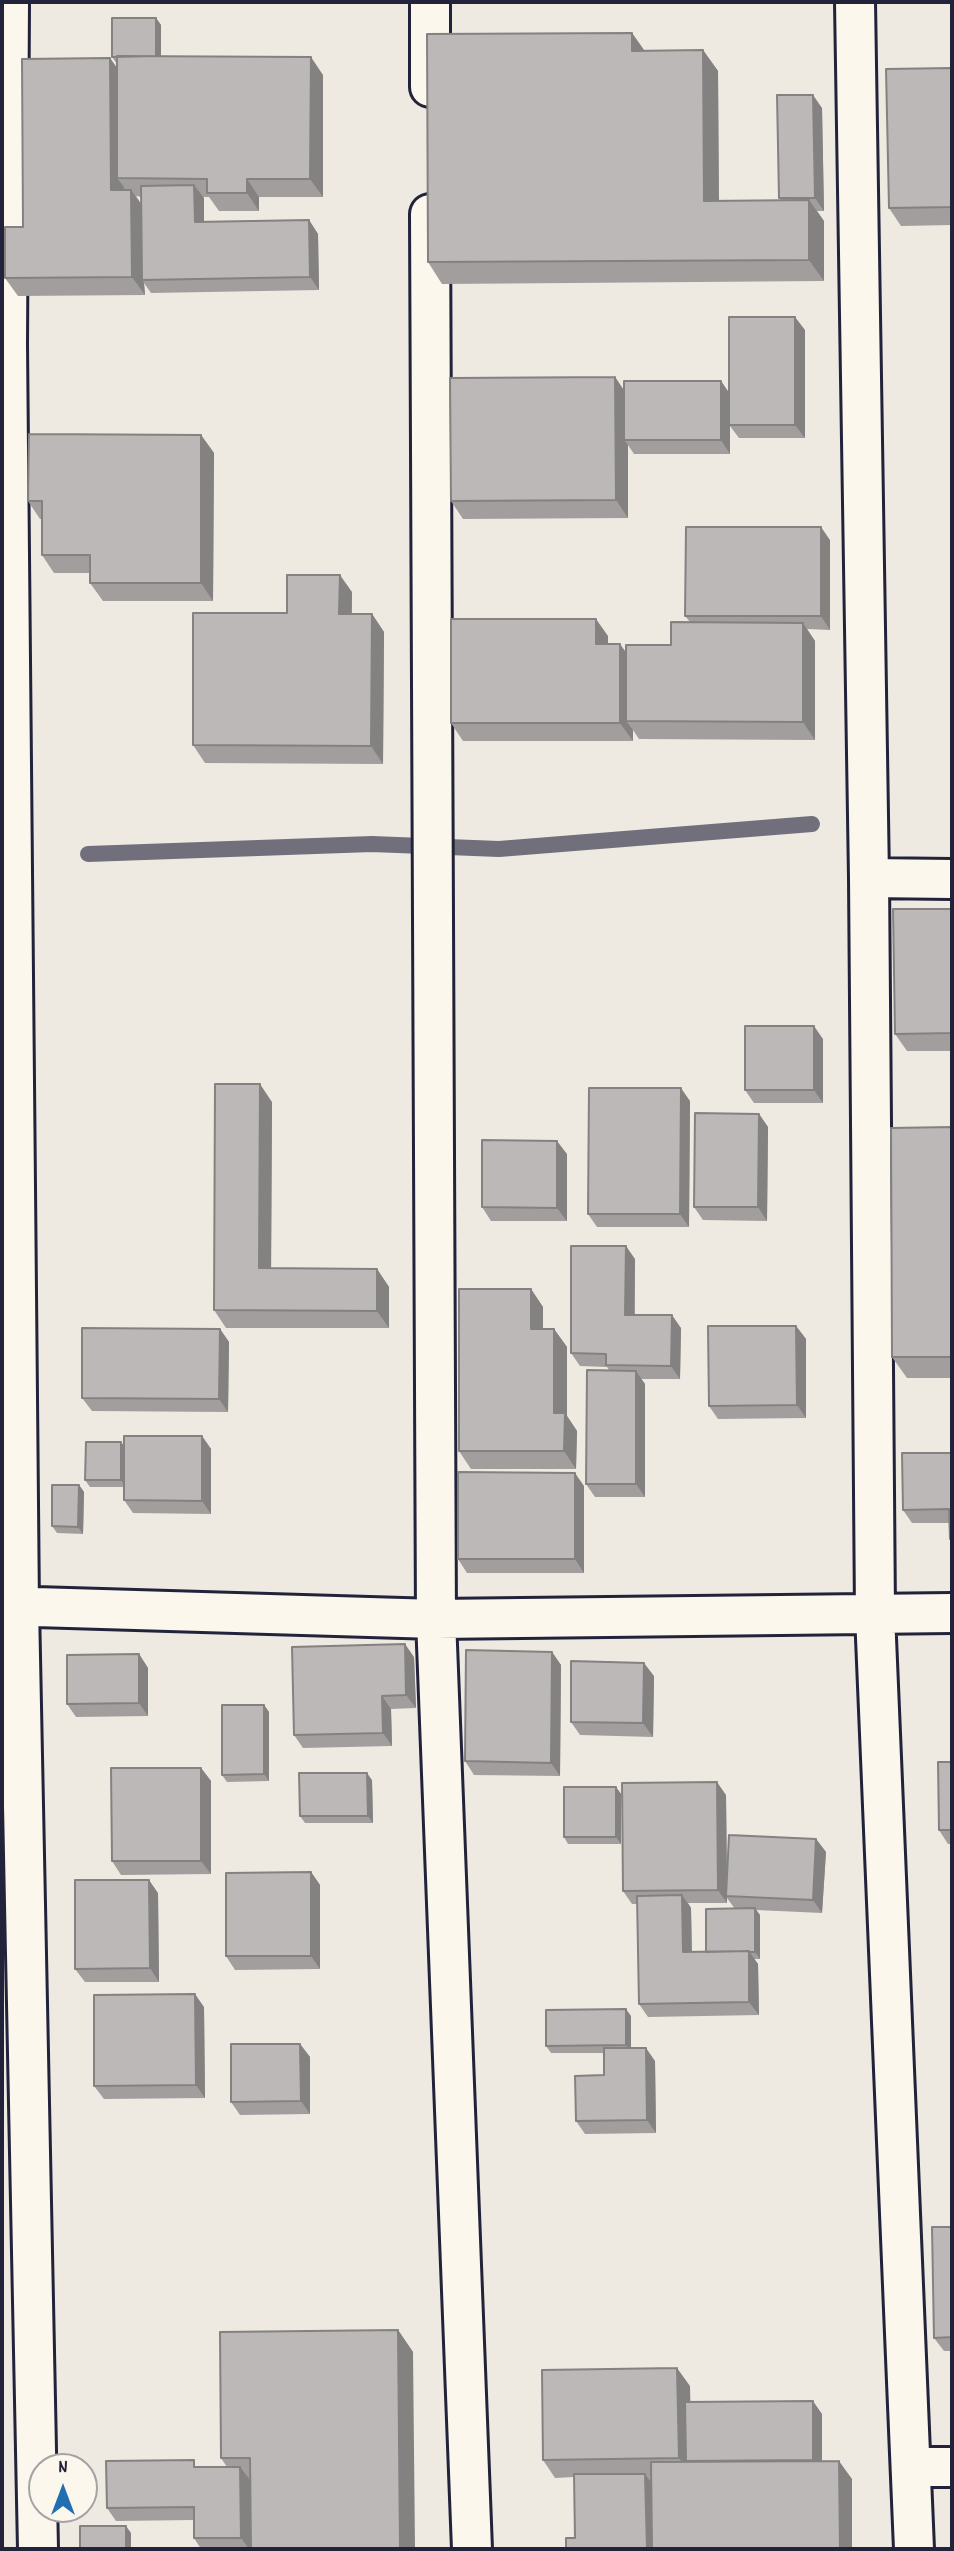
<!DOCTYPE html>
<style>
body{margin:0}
#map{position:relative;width:954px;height:2551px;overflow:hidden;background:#eeeae2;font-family:Dekko,sans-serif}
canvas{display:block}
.frame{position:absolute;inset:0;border:4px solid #22223b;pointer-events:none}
.north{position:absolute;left:28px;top:2453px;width:70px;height:70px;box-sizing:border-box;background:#fbf7ec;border:2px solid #a4a2a5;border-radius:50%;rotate:0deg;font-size:19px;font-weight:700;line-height:28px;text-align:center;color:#22223b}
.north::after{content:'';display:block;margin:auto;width:24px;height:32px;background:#1f6fb2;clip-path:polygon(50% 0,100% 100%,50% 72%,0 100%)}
</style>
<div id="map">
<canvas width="954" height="2551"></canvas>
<div class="frame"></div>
<div class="north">N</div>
</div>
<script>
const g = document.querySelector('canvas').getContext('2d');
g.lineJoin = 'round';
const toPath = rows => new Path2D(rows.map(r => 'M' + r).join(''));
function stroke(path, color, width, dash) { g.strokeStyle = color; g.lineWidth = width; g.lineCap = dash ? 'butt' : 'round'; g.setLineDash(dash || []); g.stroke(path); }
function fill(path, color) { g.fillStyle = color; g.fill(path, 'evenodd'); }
stroke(toPath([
 [88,854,372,844,499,849,812,824]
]), '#716f7c', 16);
const minor = toPath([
 [9,2,7,344,19,1607,38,2549],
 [430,2,430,87],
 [855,2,869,878,875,1614,914,2549],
 [430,214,436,1619,472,2549],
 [869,878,952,879],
 [2,1606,436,1619,952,1613],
 [912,2467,952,2467]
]);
stroke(minor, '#22223b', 44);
stroke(minor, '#fbf7ec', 38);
fill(toPath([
 [156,18,161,25,161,56,323,75,323,197,259,197,259,211,219,211,209,197,203,197,204,222,309,220,318,234,319,290,151,293,144,283,145,295,18,296,5,278,23,227,117,68,117,64,112,57],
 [136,196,142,197,142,205],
 [632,33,644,51,703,50,718,71,719,201,781,200,779,198,822,108,824,211,817,211,824,221,824,281,442,284,428,262],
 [952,68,952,225,901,226,889,208],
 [805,330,805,438,739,438,730,426,730,454,634,454,628,445,628,518,463,519,451,501,615,377,624,390,721,381,729,393],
 [201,435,214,453,213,601,103,601,90,583,90,573,54,573,42,555,42,519,40,519,28,501],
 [830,540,830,630,807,629,815,641,815,740,639,739,633,730,633,741,463,741,451,723,608,636,608,644,626,653,671,645,690,622,685,616],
 [352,592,352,614,372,614,384,632,383,764,205,763,193,745,287,613],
 [952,909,952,1051,907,1051,895,1034],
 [823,1039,823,1103,754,1103,745,1090],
 [690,1101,689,1227,597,1227,588,1214],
 [272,1102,271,1268,377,1269,389,1287,389,1328,226,1328,214,1310],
 [759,1114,768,1127,767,1221,703,1220,694,1207],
 [952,1127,952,1378,907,1378,892,1357],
 [567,1154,567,1221,491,1221,482,1207],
 [635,1259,635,1315,681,1328,680,1379,641,1379,645,1384,645,1497,595,1497,586,1484,609,1370,607,1367,580,1366,571,1353],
 [531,1289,543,1307,543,1329,554,1329,567,1347,567,1416,577,1431,576,1469,471,1469,459,1451],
 [796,1326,806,1339,806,1418,718,1419,709,1406],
 [220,1329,229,1342,228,1412,92,1411,82,1398],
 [202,1436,211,1449,211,1514,133,1513,124,1500,124,1487,90,1487,85,1480,121,1442,124,1446],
 [952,1453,952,1542,950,1539,950,1523,912,1523,903,1510],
 [79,1485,84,1492,83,1534,57,1533,52,1526],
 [584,1486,584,1573,467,1573,458,1559],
 [552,1652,561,1665,560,1776,474,1775,465,1761],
 [139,1654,148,1668,148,1716,76,1717,67,1704],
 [414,1657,416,1708,391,1709,392,1746,303,1748,294,1735],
 [654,1676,653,1737,580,1735,571,1722],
 [264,1705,269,1712,269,1781,227,1782,222,1775],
 [952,1762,952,1844,948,1844,939,1830],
 [201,1768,211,1781,211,1874,121,1875,112,1861],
 [372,1780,373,1823,305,1823,300,1816],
 [616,1787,621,1794,621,1844,568,1844,564,1837],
 [726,1795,727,1870,816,1839,826,1852,822,1913,756,1910,760,1915,760,1959,754,1959,758,1964,759,2015,648,2017,639,2004,638,1904,632,1904,623,1891],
 [727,1898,735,1909,706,1952,692,1952,691,1908,688,1903,727,1903],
 [311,1872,320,1885,320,1969,235,1970,226,1956],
 [158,1893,159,1982,85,1982,75,1969],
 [204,2007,205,2098,104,2099,94,2086],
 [631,2016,631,2048,655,2061,656,2133,585,2134,576,2121,604,2075,604,2053,551,2053,546,2046],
 [300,2044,310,2057,310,2114,240,2115,231,2102],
 [952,2227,952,2351,944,2351,934,2338],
 [398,2330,413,2352,250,2479,249,2479,250,2549,201,2549,194,2538,194,2520,116,2521,107,2508,199,2467,227,2467,221,2458],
 [690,2386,690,2402,822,2414,822,2461,852,2479,575,2538,574,2477,555,2478,543,2460]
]), '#a29e9e');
fill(toPath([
 [156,18,161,25,161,64,156,57],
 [632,33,647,54,632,51],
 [703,50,718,71,719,222,704,201],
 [311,57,323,75,323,197,310,179],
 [110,58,123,76,117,178,124,187,124,208,111,190],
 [813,95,822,108,824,211,815,198],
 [247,179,259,197,259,211,247,193],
 [194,185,204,198,204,235,195,222],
 [131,190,144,208,142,280,144,283,145,295,132,277],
 [809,200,824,221,824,281,809,260],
 [309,220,318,234,319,290,310,277],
 [795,317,805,330,805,438,795,425],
 [615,377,627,395,624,440,628,445,628,518,616,500],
 [721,381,730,394,730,454,721,440],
 [201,435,214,453,213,601,201,583],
 [821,527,830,540,830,630,821,616],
 [340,575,352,592,351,632,339,614],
 [372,614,384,632,383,764,371,746],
 [596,619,608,636,608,662,596,644],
 [803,623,815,641,815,740,803,722],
 [620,644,633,662,626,721,633,730,633,741,620,723],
 [814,1026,823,1039,823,1103,814,1090],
 [260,1084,272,1102,271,1286,259,1268],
 [681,1088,690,1101,689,1227,680,1214],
 [759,1114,768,1127,767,1221,758,1207],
 [557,1141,567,1154,567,1221,557,1208],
 [626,1246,635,1259,634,1328,625,1315],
 [377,1269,389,1287,389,1328,377,1311],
 [531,1289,543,1307,543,1347,531,1329],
 [672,1315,681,1328,680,1379,671,1366],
 [796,1326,806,1339,806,1418,797,1405],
 [220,1329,229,1342,228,1412,219,1399],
 [554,1329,567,1347,567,1416,577,1431,576,1469,564,1451,554,1413],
 [636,1371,645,1384,645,1497,636,1484],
 [202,1436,211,1449,211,1514,202,1501],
 [121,1442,126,1449,126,1487,121,1480],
 [575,1473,584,1486,584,1573,575,1559],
 [79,1485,84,1492,83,1534,78,1527],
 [405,1644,414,1657,416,1708,406,1695],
 [552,1652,561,1665,560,1776,551,1763],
 [139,1654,148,1668,148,1716,139,1703],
 [644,1663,654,1676,653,1737,643,1723],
 [382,1696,391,1709,392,1746,383,1733],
 [264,1705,269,1712,269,1781,264,1774],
 [201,1768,211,1781,211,1874,201,1861],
 [367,1773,372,1780,373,1823,368,1816],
 [717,1782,726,1795,727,1896,726,1896,727,1898,727,1903,718,1890],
 [616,1787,621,1794,621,1844,616,1837],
 [816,1839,826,1852,822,1913,813,1900],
 [311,1872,320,1885,320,1969,311,1956],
 [149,1880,158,1893,159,1982,150,1968],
 [682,1895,691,1908,692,1965,683,1952],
 [755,1908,760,1915,760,1959,755,1952],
 [749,1951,758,1964,759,2015,749,2002],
 [195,1994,204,2007,205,2098,196,2085],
 [626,2009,631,2016,631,2052,626,2045],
 [300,2044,310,2057,310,2114,301,2101],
 [646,2048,655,2061,656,2133,647,2120],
 [398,2330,413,2352,415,2549,400,2549],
 [677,2368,690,2386,692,2476,679,2458],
 [813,2401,822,2414,822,2473,813,2460],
 [839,2461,852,2479,852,2549,840,2549],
 [240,2467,250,2480,250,2549,249,2549,241,2538],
 [645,2474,658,2492,659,2549,647,2549],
 [126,2526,131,2533,131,2549,126,2549]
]), '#848181');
const building = toPath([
 [112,18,156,18,156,56,112,57,112,18],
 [632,33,632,51,703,50,704,201,809,200,809,260,428,262,427,34,632,33],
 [117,56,311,57,310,179,247,179,247,193,207,193,207,179,117,178,117,56],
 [110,58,111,190,131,190,132,277,5,278,5,227,23,227,22,59,110,58],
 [952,68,952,207,889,208,886,69,952,68],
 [777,95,813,95,815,198,779,198,777,95],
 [194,185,195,222,309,220,310,277,142,280,141,186,194,185],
 [729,317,795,317,795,425,729,425,729,317],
 [615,377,616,500,451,501,450,378,615,377],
 [624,381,721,381,721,440,624,440,624,381],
 [29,434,201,435,201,583,90,583,90,555,42,555,42,501,28,501,29,434],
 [686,527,821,527,821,616,685,616,686,527],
 [287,575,340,575,339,614,372,614,371,746,193,745,193,613,287,613,287,575],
 [451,619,596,619,596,644,620,644,620,723,451,723,451,619],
 [671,622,803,623,803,722,626,721,626,645,671,645,671,622],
 [893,909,952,909,952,1033,895,1034,893,909],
 [745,1026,814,1026,814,1090,745,1090,745,1026],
 [215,1084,260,1084,259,1268,377,1269,377,1311,214,1310,215,1084],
 [589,1088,681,1088,680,1214,588,1214,589,1088],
 [695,1113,759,1114,758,1207,694,1207,695,1113],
 [952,1127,952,1357,892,1357,891,1128,952,1127],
 [482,1140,557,1141,557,1208,482,1207,482,1140],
 [571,1246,626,1246,625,1315,672,1315,671,1366,606,1365,606,1354,571,1353,571,1246],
 [459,1289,531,1289,531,1329,554,1329,554,1413,565,1413,564,1451,459,1451,459,1289],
 [708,1326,796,1326,797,1405,709,1406,708,1326],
 [82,1328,220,1329,219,1399,82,1398,82,1328],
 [587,1370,636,1371,636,1484,586,1484,587,1370],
 [124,1436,202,1436,202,1501,124,1500,124,1436],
 [86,1442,121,1442,121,1480,85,1480,86,1442],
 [902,1453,952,1453,952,1539,950,1539,949,1509,903,1510,902,1453],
 [458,1472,575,1473,575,1559,458,1559,458,1472],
 [52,1485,79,1485,78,1527,52,1526,52,1485],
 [405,1644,406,1695,382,1696,383,1733,294,1735,292,1647,405,1644],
 [466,1650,552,1652,551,1763,465,1761,466,1650],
 [139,1654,139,1703,67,1704,67,1655,139,1654],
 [571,1661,644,1663,643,1723,571,1722,571,1661],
 [222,1705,264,1705,264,1774,222,1775,222,1705],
 [938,1762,952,1762,952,1830,939,1830,938,1762],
 [111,1768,201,1768,201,1861,112,1861,111,1768],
 [299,1773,367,1773,368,1816,300,1816,299,1773],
 [717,1782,718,1890,623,1891,622,1783,717,1782],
 [564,1787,616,1787,616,1837,564,1837,564,1787],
 [729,1835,816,1839,813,1900,726,1896,729,1835],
 [311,1872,311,1956,226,1956,226,1873,311,1872],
 [75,1880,149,1880,150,1968,75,1969,75,1880],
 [682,1895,683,1952,749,1951,749,2002,639,2004,637,1896,682,1895],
 [755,1908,755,1952,749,1952,749,1951,706,1952,706,1909,755,1908],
 [195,1994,196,2085,94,2086,94,1995,195,1994],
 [626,2009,626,2045,546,2046,546,2010,626,2009],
 [231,2044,300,2044,301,2101,231,2102,231,2044],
 [604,2048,646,2048,647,2120,576,2121,575,2076,604,2075,604,2048],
 [932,2227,952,2227,952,2337,934,2338,932,2227],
 [398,2330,400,2549,251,2549,250,2458,221,2458,220,2332,398,2330],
 [677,2368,679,2458,543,2460,542,2370,677,2368],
 [813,2401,813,2460,686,2461,685,2402,813,2401],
 [194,2460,194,2467,240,2467,241,2538,194,2538,194,2507,107,2508,106,2461,194,2460],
 [839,2461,840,2549,652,2549,651,2462,839,2461],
 [574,2474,645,2474,647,2549,566,2549,566,2538,575,2538,574,2474],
 [80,2526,126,2526,126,2549,80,2549,80,2526]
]);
fill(building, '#bcb8b8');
stroke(building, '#848181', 2);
</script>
